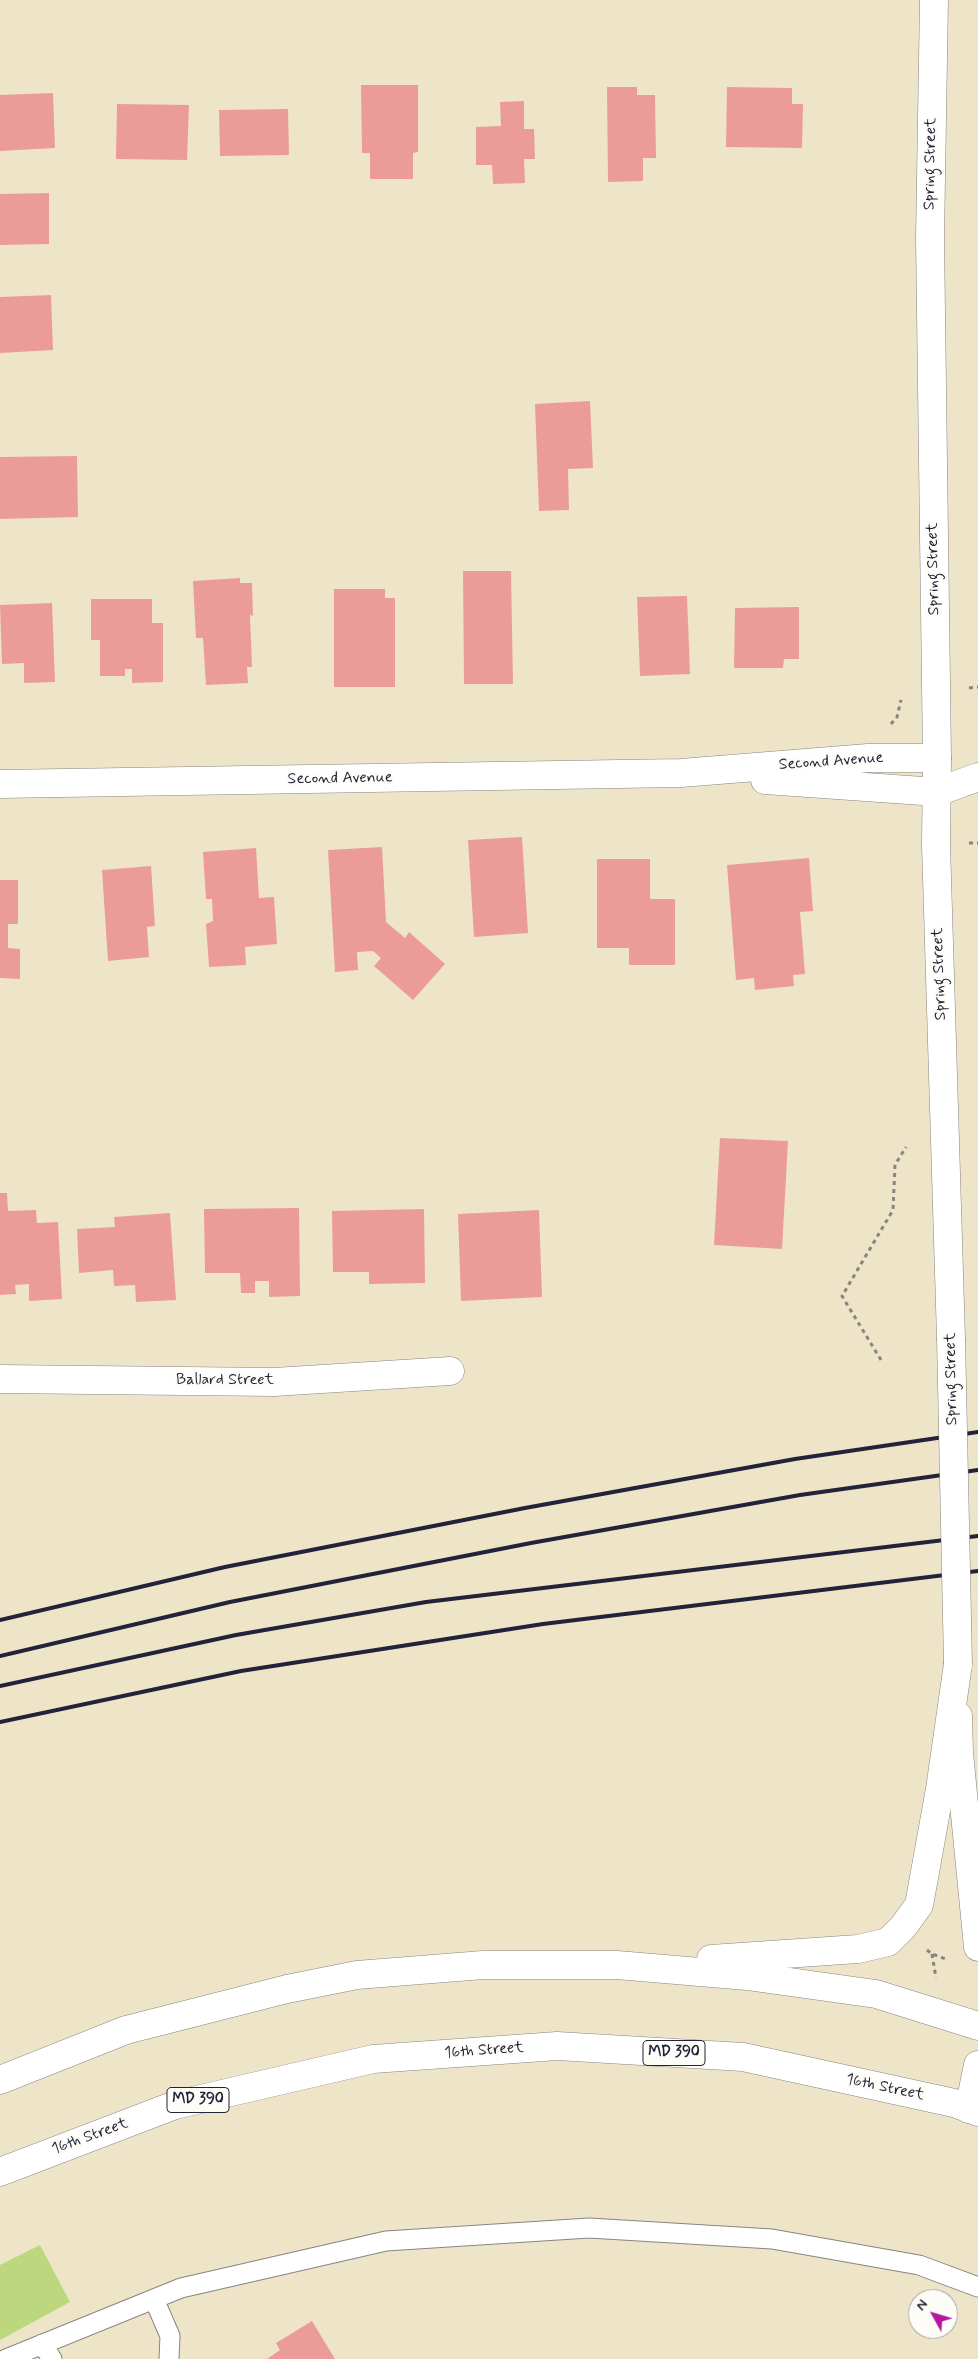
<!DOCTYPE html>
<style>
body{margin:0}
#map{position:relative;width:978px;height:2359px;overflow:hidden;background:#eee5c8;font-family:Mynerve,sans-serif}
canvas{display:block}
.north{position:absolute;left:908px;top:2289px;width:50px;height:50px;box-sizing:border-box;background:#fdfcf7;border:1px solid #a5a5ac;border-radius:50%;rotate:309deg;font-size:14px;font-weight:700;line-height:20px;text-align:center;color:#22223b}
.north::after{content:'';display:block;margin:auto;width:18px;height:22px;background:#b5179e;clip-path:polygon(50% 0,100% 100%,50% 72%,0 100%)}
</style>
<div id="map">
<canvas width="978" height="2359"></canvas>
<div class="north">N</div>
</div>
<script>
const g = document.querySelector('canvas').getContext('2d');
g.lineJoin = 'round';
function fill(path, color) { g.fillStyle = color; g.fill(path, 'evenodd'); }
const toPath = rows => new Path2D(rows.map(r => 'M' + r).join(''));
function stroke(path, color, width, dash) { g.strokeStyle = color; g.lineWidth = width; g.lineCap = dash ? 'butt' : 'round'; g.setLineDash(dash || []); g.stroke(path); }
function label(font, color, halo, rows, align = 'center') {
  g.font = font + ' Mynerve,sans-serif'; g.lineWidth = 5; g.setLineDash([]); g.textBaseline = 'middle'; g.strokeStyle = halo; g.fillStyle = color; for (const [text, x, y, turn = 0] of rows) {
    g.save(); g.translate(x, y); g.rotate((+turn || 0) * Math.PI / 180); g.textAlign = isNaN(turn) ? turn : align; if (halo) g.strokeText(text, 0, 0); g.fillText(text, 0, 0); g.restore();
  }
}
fill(toPath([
 [40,2245,70,2302,0,2340,0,2265]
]), '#bcd77d');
fill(toPath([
 [361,85,418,85,418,152,413,153,413,179,370,179,370,153,362,153],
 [607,87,637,87,637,95,655,95,656,158,643,158,643,181,608,182],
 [727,87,792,88,792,104,803,104,802,148,726,147],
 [53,93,55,148,0,151,0,95],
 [524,101,524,129,534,129,535,159,524,159,525,183,493,184,492,165,476,165,476,127,501,126,500,102],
 [117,104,189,105,187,160,116,159],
 [288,109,289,155,220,156,219,110],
 [49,193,49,244,0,245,0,194],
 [51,295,53,350,0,353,0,297],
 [590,401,593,468,568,469,569,510,539,511,535,404],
 [77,456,78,517,0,519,0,457],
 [463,571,511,571,513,684,464,684],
 [240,578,240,583,252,583,253,616,250,615,252,667,247,667,248,683,206,685,203,638,196,638,193,581],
 [334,589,385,589,385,598,395,598,395,687,334,687],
 [687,596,690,674,640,676,637,597],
 [91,599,152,599,152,623,163,623,163,682,132,683,132,669,125,669,125,676,100,676,100,640,91,640],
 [52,603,55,682,24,683,24,663,2,664,0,605],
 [799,607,799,659,784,659,783,668,734,668,735,608],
 [522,837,528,933,474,937,468,840],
 [382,847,386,922,405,938,409,932,445,964,413,1000,374,966,381,958,373,951,357,952,358,970,335,972,328,850],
 [256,848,259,898,274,897,277,944,245,947,246,965,209,967,206,924,213,921,212,899,206,899,203,852],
 [809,858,813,911,800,912,805,974,793,975,794,986,755,990,754,978,736,980,727,865],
 [597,859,650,859,650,899,675,899,675,965,629,965,629,948,597,948],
 [151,866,155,926,147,927,149,957,108,961,102,870],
 [0,880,18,880,18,924,8,924,8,948,20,949,20,979,0,978],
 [720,1138,788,1141,782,1249,714,1245],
 [0,1193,7,1193,8,1211,36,1210,37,1223,58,1222,62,1299,29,1301,29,1284,15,1285,16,1294,0,1295],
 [299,1208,300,1296,269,1297,269,1281,255,1281,255,1293,241,1293,240,1273,205,1273,204,1209],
 [424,1209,425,1283,369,1284,369,1272,333,1272,332,1211],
 [539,1210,542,1297,461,1301,458,1214],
 [170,1213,176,1300,136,1302,135,1285,114,1286,113,1270,79,1273,77,1229,115,1227,114,1217],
 [312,2321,335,2359,267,2359,280,2350,276,2343]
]), '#ec9c98');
const lane = toPath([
 [154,2299,170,2336,169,2359],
 [42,2344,52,2359],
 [6,2359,181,2288,386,2241,589,2228,772,2239,919,2265,978,2287]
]);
const street = toPath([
 [765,780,937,792],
 [0,784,681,773,868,758,937,758],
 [0,1379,274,1382,450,1371]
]);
const secondary = toPath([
 [934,0,930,238,937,758,936,845,951,1338],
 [937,792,978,777],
 [958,1716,959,1753,978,1947],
 [969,2109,978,2065]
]);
const primary = toPath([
 [711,1959,858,1949,888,1942,903,1927,919,1905,940,1789,958,1664],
 [0,2080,126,2030,287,1989,357,1975,483,1965,617,1965,747,1976,876,1994,978,2026],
 [0,2172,175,2105,373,2059,557,2046,743,2057,954,2103,978,2112]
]);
stroke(lane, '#888482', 21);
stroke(street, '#888482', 29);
stroke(secondary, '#888482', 29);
stroke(primary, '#888482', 29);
stroke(toPath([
 [969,688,978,687],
 [891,724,897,717,901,700],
 [969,843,978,843],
 [881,1360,842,1296,893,1210,895,1165,906,1147],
 [927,1950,932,1954,946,1959],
 [932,1954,936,1978]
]), '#888482', 3, [4, 4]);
stroke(lane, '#fff', 19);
stroke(street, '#fff', 28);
stroke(secondary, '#fff', 28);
stroke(primary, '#fff', 28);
stroke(toPath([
 [0,1620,225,1567,525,1508,795,1459,978,1432],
 [0,1656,230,1602,531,1543,800,1495,978,1470],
 [0,1686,236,1635,426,1602,978,1536],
 [0,1722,241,1671,543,1624,978,1571]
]), '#22223b', 4);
const secondaryBridge = toPath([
 [951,1338,958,1664]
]);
stroke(secondaryBridge, '#888482', 29, []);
stroke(secondaryBridge, '#fff', 28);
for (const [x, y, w] of [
 [674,2053,62],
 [198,2100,62]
]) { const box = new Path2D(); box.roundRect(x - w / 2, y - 12.5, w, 25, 4); g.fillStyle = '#fdfcf7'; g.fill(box); stroke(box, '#22223b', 1); }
label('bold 15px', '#22223b', null, [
 ["MD 390",674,2053],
 ["MD 390",198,2100]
]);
label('16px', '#22223b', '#fdfcf7', [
 ["Spring Street",931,164,-89],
 ["Spring Street",934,569,-91],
 ["Second Avenue",831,762,-4],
 ["Second Avenue",340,779,-1],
 ["Spring Street",940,974,-92],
 ["Spring Street",952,1379,-91],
 ["Ballard Street",225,1381],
 ["16th Street",484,2051,-4],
 ["16th Street",885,2088,12],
 ["16th Street",90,2137,-20]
]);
</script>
